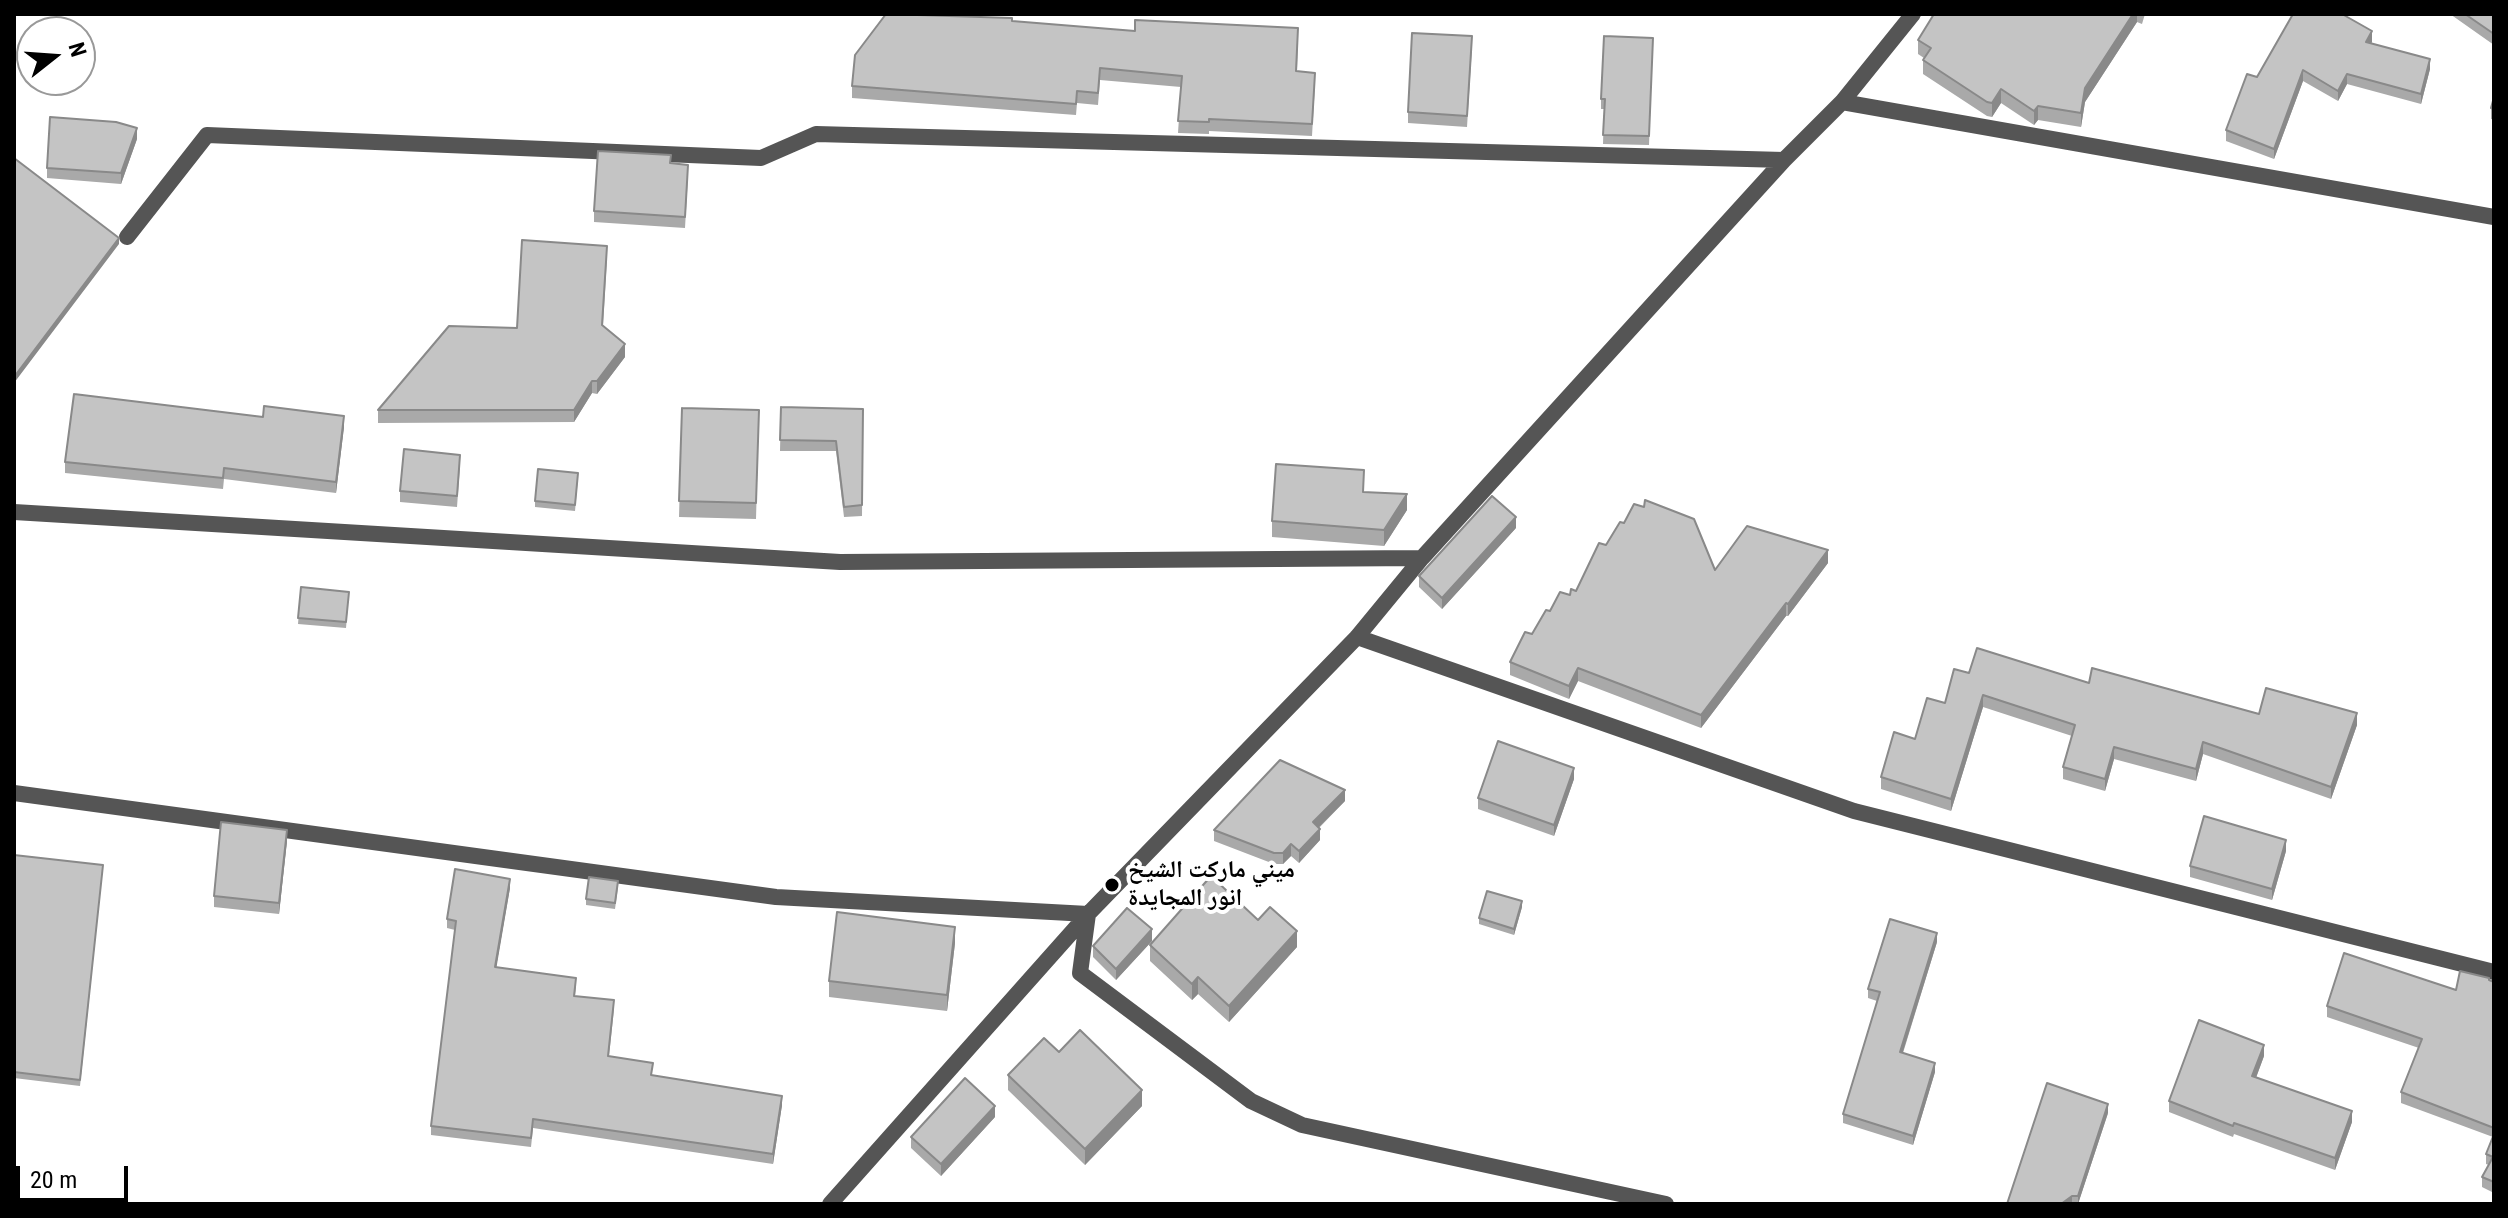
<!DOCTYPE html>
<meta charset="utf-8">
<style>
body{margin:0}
#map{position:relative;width:2508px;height:1218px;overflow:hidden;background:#fff;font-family:"Roboto Condensed",sans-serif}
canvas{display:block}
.frame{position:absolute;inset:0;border:16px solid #000;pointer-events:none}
.north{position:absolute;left:16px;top:16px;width:80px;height:80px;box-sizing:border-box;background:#fff;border:2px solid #999;border-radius:50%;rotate:73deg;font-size:22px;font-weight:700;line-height:32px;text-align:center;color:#000}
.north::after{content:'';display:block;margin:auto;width:28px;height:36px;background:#000;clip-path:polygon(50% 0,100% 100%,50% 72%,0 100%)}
.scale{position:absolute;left:16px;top:1166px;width:112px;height:36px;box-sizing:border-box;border:4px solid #000;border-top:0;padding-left:10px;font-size:24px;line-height:28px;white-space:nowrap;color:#000;-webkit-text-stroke:6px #fff;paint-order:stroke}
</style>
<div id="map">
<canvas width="2508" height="1218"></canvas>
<div class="frame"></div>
<div class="north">N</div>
<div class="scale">20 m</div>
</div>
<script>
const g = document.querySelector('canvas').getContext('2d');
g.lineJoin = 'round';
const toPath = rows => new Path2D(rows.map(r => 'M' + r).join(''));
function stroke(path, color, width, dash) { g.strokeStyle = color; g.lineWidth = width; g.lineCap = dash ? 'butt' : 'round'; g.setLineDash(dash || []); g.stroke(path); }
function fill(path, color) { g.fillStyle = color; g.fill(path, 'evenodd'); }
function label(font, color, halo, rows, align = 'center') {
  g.font = font + ' "Roboto Condensed","Noto Naskh Arabic",sans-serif'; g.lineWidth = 8; g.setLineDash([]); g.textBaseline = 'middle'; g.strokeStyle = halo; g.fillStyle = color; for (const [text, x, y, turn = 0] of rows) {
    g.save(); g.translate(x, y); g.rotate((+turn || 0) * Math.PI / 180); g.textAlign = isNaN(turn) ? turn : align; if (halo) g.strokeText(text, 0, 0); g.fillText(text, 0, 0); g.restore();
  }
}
stroke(toPath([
 [1842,102,2494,217],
 [127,237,207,135,761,158,816,134,1784,160],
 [14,512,840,562,1422,558],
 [1357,637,1854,811,2494,972],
 [14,793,776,897,1088,914,1080,973,1251,1101,1302,1125,1666,1204],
 [830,1204,1088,914,1357,637,1422,558,1784,160,1842,102,1913,14]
]), '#555', 16);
fill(toPath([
 [1934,14,2145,14,2142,24,2137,22,2085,102,2081,127,2038,120,2034,125,2001,103,1992,117,1987,116,1923,74,1923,60,1924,58,1918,54,1918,40],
 [2450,14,2494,14,2494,45],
 [1135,31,1298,40,1297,71,1315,84,1312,136,1209,131,1209,134,1178,133,1181,87,1100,80,1098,105,1077,103,1076,115,852,98,852,86],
 [1653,38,1649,145,1603,144,1604,109,1601,109,1601,99],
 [2372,42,2371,43,2430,69,2421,104,2347,84,2338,101,2303,81,2274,159,2226,141,2226,130,2257,77],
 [1472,47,1467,127,1408,123,1408,112],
 [2494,97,2494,120,2491,119,2491,108],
 [137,139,121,184,47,178,47,168],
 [688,176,685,228,594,222,594,211],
 [607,258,603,326,625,357,597,394,592,393,574,422,378,423,378,410,517,328],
 [781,407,863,409,862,516,844,517,836,451,780,451],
 [682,408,759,410,756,519,679,517],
 [344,427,336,493,224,479,223,489,65,473,65,462],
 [460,466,457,507,400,502,400,491],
 [578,478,575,511,535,507,535,501],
 [1364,492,1407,510,1384,546,1272,537,1272,521],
 [1516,528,1442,609,1419,587,1419,576],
 [1606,545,1715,570,1828,563,1788,616,1786,616,1701,728,1578,681,1569,699,1510,675,1510,662,1550,611,1576,591],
 [301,587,349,592,346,628,298,624],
 [1969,673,2089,683,2259,714,2357,725,2331,799,2203,754,2196,781,2114,759,2105,791,2063,779,2063,767,2072,736,1983,707,1951,811,1881,789,1881,777,1945,703],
 [1574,779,1554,836,1478,809,1478,798],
 [1345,801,1319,828,1320,840,1299,863,1291,856,1283,864,1274,864,1214,841,1214,830],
 [287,841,279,914,214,907,214,896],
 [2286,851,2272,900,2190,877,2190,866],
 [14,855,103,865,80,1086,14,1078],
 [618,887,615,909,586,905,586,899],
 [510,888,496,967,576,987,575,996,614,1009,609,1056,652,1076,782,1105,773,1164,533,1128,531,1147,431,1135,431,1126,455,930,447,928,447,919],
 [1522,907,1514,935,1479,924,1479,918],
 [1258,920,1297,947,1229,1022,1198,994,1192,1000,1150,961,1150,945],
 [1152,941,1116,980,1093,957,1093,946],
 [1937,942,1903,1053,1935,1072,1913,1145,1843,1123,1843,1114,1877,1001,1868,998,1868,989],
 [955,943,947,1011,829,997,829,981],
 [2489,981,2494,982,2494,1193,2482,1187,2482,1177,2489,1165,2486,1164,2486,1154,2493,1137,2401,1103,2401,1092,2419,1048,2327,1017,2327,1006,2456,990],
 [1059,1052,1142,1106,1085,1165,1008,1090,1008,1075],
 [2264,1056,2256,1078,2352,1122,2335,1170,2234,1134,2233,1137,2169,1112,2169,1101],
 [2108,1113,2078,1204,2007,1204],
 [995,1117,941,1176,911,1148,911,1137]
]), '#a9a9a9');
fill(toPath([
 [2133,14,2137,14,2137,22,2085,102,2081,127,2081,113,2085,88],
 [2372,31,2372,42,2366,52,2366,42],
 [2430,59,2430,69,2421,104,2421,94],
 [2303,70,2303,81,2274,159,2274,149],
 [2347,74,2347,84,2338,101,2338,91],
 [2001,89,2001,103,1992,117,1992,103],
 [2038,106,2038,120,2034,125,2034,111],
 [137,128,137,139,121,184,121,173],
 [119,238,119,244,14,383,14,377],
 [625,344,625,357,597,394,597,381],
 [592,381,592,393,574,422,574,410],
 [344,416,344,427,336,493,336,482],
 [1407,494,1407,510,1384,546,1384,530],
 [1516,517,1516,528,1442,609,1442,598],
 [1828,550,1828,563,1788,616,1788,604],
 [1786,603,1786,616,1701,728,1701,715],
 [1578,668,1578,681,1569,699,1569,686],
 [1983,695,1983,707,1951,811,1951,799],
 [2357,713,2357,725,2331,799,2331,787],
 [2203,742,2203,754,2196,781,2196,769],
 [2114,747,2114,759,2105,791,2105,779],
 [1574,768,1574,779,1554,836,1554,825],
 [1345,790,1345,801,1313,833,1313,822],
 [1320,829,1320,840,1299,863,1299,851],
 [287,830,287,841,279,914,279,903],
 [2286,840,2286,851,2272,900,2272,889],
 [1291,844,1291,856,1283,864,1283,853],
 [510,879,510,888,495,976,495,967],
 [1522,901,1522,907,1514,935,1514,929],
 [955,927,955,943,947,1011,947,995],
 [1152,929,1152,941,1116,980,1116,969],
 [1297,931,1297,947,1229,1022,1229,1006],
 [1937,933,1937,942,1900,1061,1900,1052],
 [1198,977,1198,994,1192,1000,1192,984],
 [2264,1045,2264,1056,2252,1088,2252,1076],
 [1935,1063,1935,1072,1913,1145,1913,1136],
 [1142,1090,1142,1106,1085,1165,1085,1149],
 [782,1096,782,1105,773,1164,773,1154],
 [2108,1104,2108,1113,2078,1204,2078,1196],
 [995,1106,995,1117,941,1176,941,1164],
 [2352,1111,2352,1122,2335,1170,2335,1158],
 [2072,1196,2072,1204,2061,1204]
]), '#898989');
const building = toPath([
 [886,14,1012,18,1012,21,1135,31,1135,20,1298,28,1296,71,1315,73,1312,124,1209,119,1209,122,1178,121,1182,76,1100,68,1098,93,1077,91,1076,104,852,86,855,55,886,14],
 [1934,14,2133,14,2085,88,2081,113,2038,106,2034,111,2001,89,1992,103,1987,102,1923,60,1931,48,1918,40,1934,14],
 [2293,14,2342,14,2372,31,2366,42,2430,59,2421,94,2347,74,2338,91,2303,70,2274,149,2226,130,2247,74,2257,77,2293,14],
 [2465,14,2494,14,2494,34,2465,14],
 [1412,33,1472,36,1467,116,1408,112,1412,33],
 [1604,36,1653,38,1649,136,1603,135,1605,99,1601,99,1604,36],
 [2494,97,2494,109,2491,108,2494,97],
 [50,117,116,122,137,128,121,173,47,168,50,117],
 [598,151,671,155,670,163,688,165,685,217,594,211,598,151],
 [14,158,119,238,14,377,14,158],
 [522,240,607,246,602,325,625,344,597,381,592,381,574,410,378,410,449,326,517,328,522,240],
 [74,394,263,417,264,406,344,416,336,482,224,468,223,478,65,462,74,394],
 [781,407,863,409,862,505,844,507,836,441,780,440,781,407],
 [682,408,759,410,756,503,679,501,682,408],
 [404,449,460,455,457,496,400,491,404,449],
 [1276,464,1364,470,1363,492,1407,494,1384,530,1272,521,1276,464],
 [538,469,578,473,575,505,535,501,538,469],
 [1492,496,1516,517,1442,598,1419,576,1492,496],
 [1645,500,1694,519,1715,570,1747,526,1828,550,1788,604,1786,603,1701,715,1578,668,1569,686,1510,662,1525,632,1532,634,1546,610,1550,611,1560,592,1570,595,1571,589,1576,591,1599,543,1606,545,1620,522,1624,523,1634,504,1644,507,1645,500],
 [301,587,349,592,346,622,298,618,301,587],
 [1977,648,2089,683,2092,668,2259,714,2266,688,2357,713,2331,787,2203,742,2196,769,2114,747,2105,779,2063,767,2075,725,1983,695,1951,799,1881,777,1894,732,1915,739,1927,698,1945,703,1954,669,1969,673,1977,648],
 [1498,741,1574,768,1554,825,1478,798,1498,741],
 [1280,760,1345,790,1313,822,1320,829,1299,851,1291,844,1283,853,1274,853,1214,830,1280,760],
 [2204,816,2286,840,2272,889,2190,866,2204,816],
 [221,822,287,830,279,903,214,896,221,822],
 [14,855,103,865,80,1080,14,1072,14,855],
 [455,869,510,879,495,967,576,978,574,996,614,1000,608,1056,653,1063,651,1075,782,1096,773,1154,533,1119,531,1138,431,1126,456,921,447,919,455,869],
 [1211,876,1258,920,1270,907,1297,931,1229,1006,1198,977,1192,984,1150,945,1211,876],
 [589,877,618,881,615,903,586,899,589,877],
 [1487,891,1522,901,1514,929,1479,918,1487,891],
 [1127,908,1152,929,1116,969,1093,946,1127,908],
 [837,912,955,927,947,995,829,981,837,912],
 [1890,919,1937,933,1900,1052,1935,1063,1913,1136,1843,1114,1880,992,1868,989,1890,919],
 [2344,953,2456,990,2460,971,2489,978,2489,980,2494,982,2494,1128,2401,1092,2422,1039,2327,1006,2344,953],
 [2199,1020,2264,1045,2252,1076,2352,1111,2335,1158,2234,1123,2233,1126,2169,1101,2199,1020],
 [1080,1030,1142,1090,1085,1149,1008,1075,1044,1038,1059,1052,1080,1030],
 [965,1078,995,1106,941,1164,911,1137,965,1078],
 [2047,1083,2108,1104,2078,1196,2072,1196,2061,1204,2007,1204,2047,1083],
 [2494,1134,2494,1182,2482,1177,2493,1157,2486,1154,2494,1134]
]);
fill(building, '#c4c4c4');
stroke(building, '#898989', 2);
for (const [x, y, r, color] of [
 [1112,885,8,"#000"]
]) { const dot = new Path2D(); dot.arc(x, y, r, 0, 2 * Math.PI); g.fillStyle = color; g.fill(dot); stroke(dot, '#fff', 3); }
label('bold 24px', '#000', '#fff', [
 ["ميني ماركت الشيخ",1128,871],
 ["انور المجايدة",1128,899]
], 'left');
</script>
